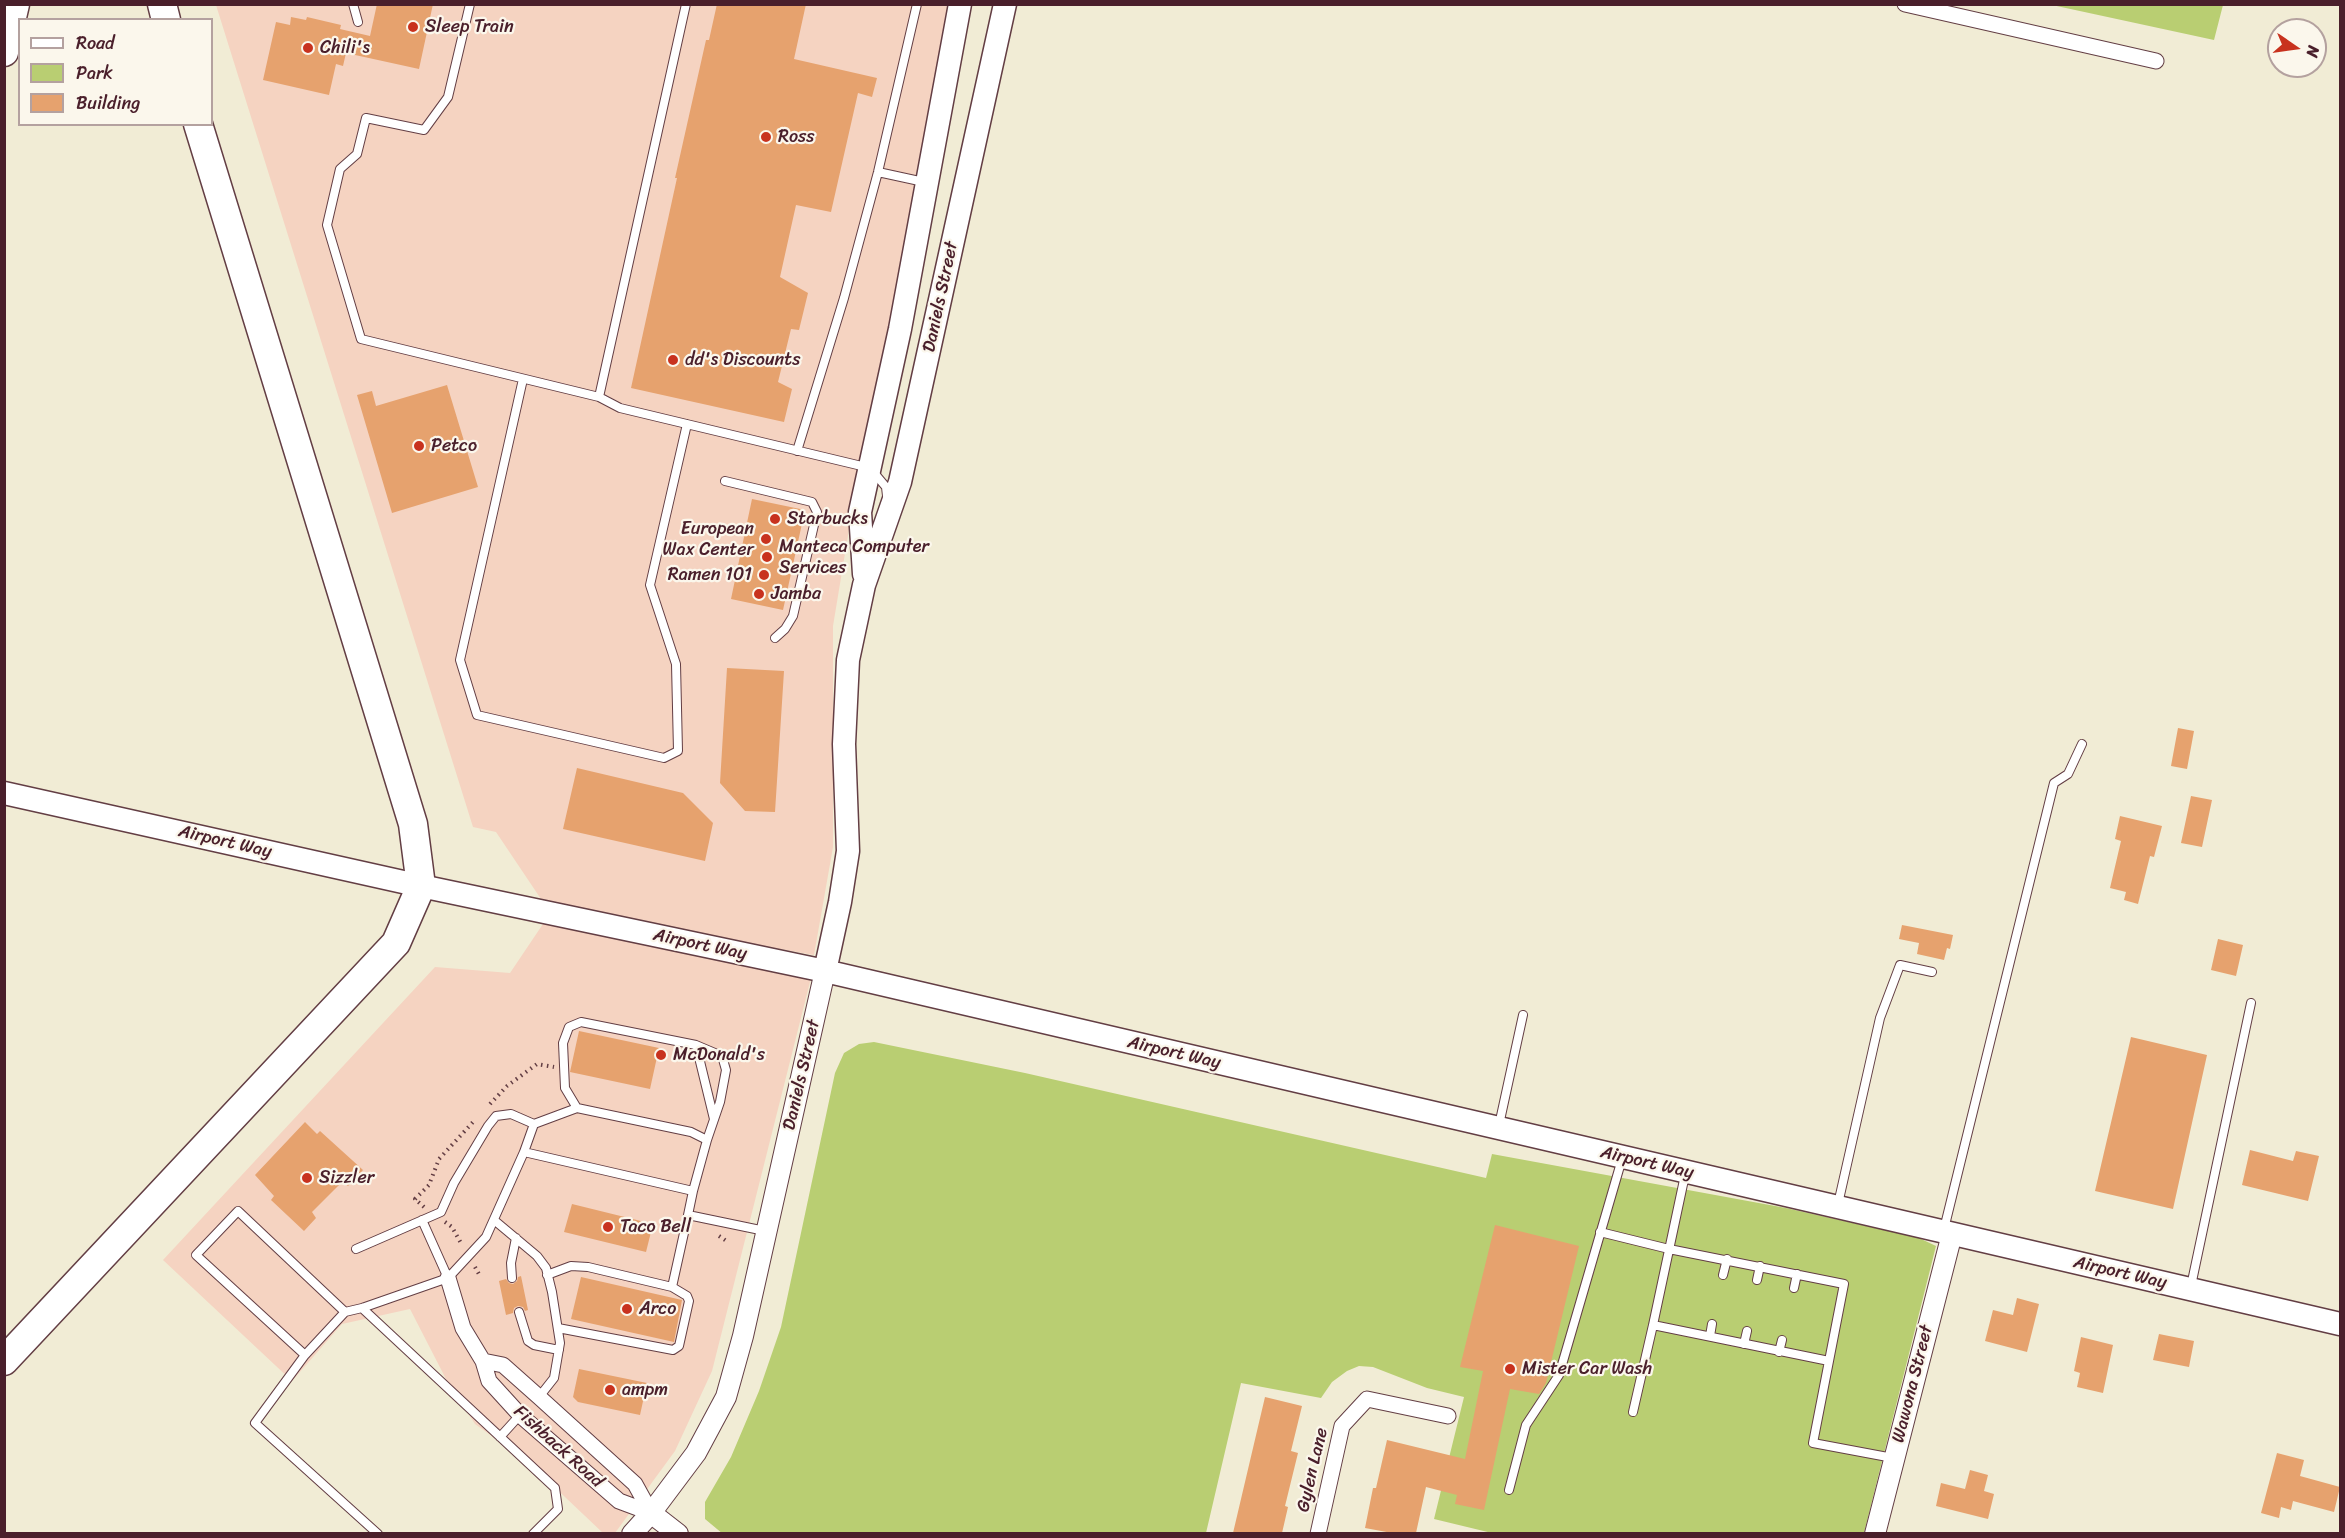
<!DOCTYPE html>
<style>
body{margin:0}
#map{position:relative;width:2345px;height:1538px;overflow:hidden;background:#f1ecd5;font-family:Sriracha,sans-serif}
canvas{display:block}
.frame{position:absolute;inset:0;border:6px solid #4a1f2b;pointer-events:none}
.legend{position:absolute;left:18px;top:18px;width:195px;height:108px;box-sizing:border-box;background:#fbf7ec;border:2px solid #b4a19f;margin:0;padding:8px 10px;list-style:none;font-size:18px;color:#4a1f2b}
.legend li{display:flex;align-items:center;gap:12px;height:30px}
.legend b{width:30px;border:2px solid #b4a19f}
.north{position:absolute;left:2267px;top:18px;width:60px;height:60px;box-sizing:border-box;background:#fbf7ec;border:2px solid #b4a19f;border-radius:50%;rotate:103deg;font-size:16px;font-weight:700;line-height:24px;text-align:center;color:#4a1f2b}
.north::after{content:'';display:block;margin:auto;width:21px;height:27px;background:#c8321e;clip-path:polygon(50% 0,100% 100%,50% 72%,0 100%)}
</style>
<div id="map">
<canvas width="2345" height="1538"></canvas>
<div class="frame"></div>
<ul class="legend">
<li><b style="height:8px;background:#fff"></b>Road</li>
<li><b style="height:16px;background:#b9ce72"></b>Park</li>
<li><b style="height:16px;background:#e6a26e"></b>Building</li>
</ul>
<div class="north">N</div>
</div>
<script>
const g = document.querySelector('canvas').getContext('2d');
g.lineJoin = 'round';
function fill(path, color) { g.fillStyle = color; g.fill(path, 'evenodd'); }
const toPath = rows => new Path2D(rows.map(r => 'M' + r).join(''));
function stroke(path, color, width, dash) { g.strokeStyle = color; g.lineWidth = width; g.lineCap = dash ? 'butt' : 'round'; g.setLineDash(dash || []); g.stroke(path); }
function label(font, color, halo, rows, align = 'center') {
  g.font = font + ' Sriracha,sans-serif'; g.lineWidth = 4.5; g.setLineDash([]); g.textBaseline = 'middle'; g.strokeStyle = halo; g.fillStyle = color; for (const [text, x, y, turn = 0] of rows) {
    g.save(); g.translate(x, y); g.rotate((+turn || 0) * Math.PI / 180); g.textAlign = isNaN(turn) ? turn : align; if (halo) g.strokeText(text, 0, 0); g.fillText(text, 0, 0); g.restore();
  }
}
fill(toPath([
 [216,5,957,5,856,487,833,626,833,847,814,955,547,908,496,832,473,827],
 [545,921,811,978,712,1371,675,1451,615,1533,603,1533,528,1462,475,1424,447,1381,410,1309,342,1324,292,1381,163,1260,435,967,510,973]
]), '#f5d3c1');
fill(toPath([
 [2052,5,2223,5,2214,40],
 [874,1042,1025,1073,1486,1178,1492,1154,1786,1208,1919,1238,1936,1246,1864,1533,1496,1534,1434,1519,1464,1397,1427,1388,1373,1367,1359,1366,1347,1371,1332,1382,1321,1398,1241,1383,1206,1533,723,1534,705,1519,705,1502,731,1457,759,1391,781,1327,835,1073,844,1053,859,1044]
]), '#b9ce72');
fill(toPath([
 [377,4,433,4,419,69,346,53,343,66,336,64,329,95,263,80,276,22,290,25,291,17,306,20,307,17,341,25,340,29,370,36],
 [717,4,806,4,794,59,877,78,872,97,858,93,831,212,796,205,780,277,808,293,799,330,791,329,778,382,792,389,784,422,631,388,677,178,675,178,706,40,709,40],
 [447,385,478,487,392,513,357,395,372,391,376,406],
 [752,499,805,510,783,610,731,599],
 [727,668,784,671,775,812,745,811,720,783],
 [2178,728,2194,731,2187,769,2171,766],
 [577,768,683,793,713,823,705,861,563,829],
 [2191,796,2212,800,2202,847,2181,843],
 [2120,816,2162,826,2154,857,2150,856,2138,904,2124,900,2126,892,2110,888,2121,841,2115,839],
 [1902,925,1953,935,1950,949,1947,948,1944,960,1917,954,1919,943,1899,939],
 [2218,939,2243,945,2236,976,2211,970],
 [579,1031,659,1048,650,1089,570,1072],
 [2131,1037,2207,1055,2173,1209,2095,1191],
 [305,1122,317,1134,320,1131,363,1170,348,1186,343,1181,312,1212,316,1218,304,1231,271,1200,274,1196,255,1175],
 [2250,1150,2293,1161,2296,1151,2319,1156,2308,1201,2242,1185],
 [572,1204,653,1224,646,1252,564,1232],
 [1495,1225,1579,1246,1546,1383,1539,1394,1510,1389,1484,1510,1455,1504,1457,1495,1426,1487,1416,1533,1392,1533,1365,1528,1373,1488,1376,1488,1387,1440,1465,1459,1483,1371,1460,1367],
 [521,1276,528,1310,525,1311,523,1307,518,1306,514,1308,513,1313,506,1315,499,1281,506,1279,509,1283,513,1284,517,1281,518,1277],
 [581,1277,682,1300,674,1342,571,1319],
 [2017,1298,2039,1304,2027,1352,1985,1341,1993,1310,2013,1315],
 [2159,1334,2194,1341,2189,1367,2153,1360],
 [2081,1337,2113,1345,2103,1393,2077,1387,2080,1373,2074,1371],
 [579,1369,647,1383,640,1415,578,1402,573,1397],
 [1265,1397,1302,1406,1291,1451,1298,1453,1285,1506,1288,1507,1282,1533,1233,1533],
 [2277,1453,2304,1460,2300,1476,2340,1487,2334,1512,2293,1501,2291,1510,2281,1507,2279,1518,2261,1513],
 [1970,1470,1988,1475,1984,1491,1994,1494,1988,1519,1936,1506,1941,1483,1965,1489]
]), '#e6a26e');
const service = toPath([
 [353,4,358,22],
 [470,4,448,97,424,130,366,118,357,154,340,169,327,225,361,339,599,397,620,408,870,468,886,487,887,496],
 [878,172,924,182],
 [523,379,460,660,477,715,664,758,678,751,676,664,650,585,687,424],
 [599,397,686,4],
 [797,451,844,298,878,172,917,4],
 [725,481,812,502,817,512,793,616,785,629,775,638],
 [696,1045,714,1119],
 [577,1108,565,1088,563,1043,569,1027,581,1022,696,1045,722,1056,726,1070,720,1102,707,1140],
 [1499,1125,1523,1015],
 [1685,1175,1653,1325,1829,1361,1813,1443,1893,1458],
 [693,1191,688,1215,765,1231],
 [1838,1204,1880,1018,1900,965,1932,972],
 [422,1220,448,1278],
 [494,1220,537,1256,546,1268,552,1292,560,1343,554,1378,539,1397],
 [1944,1229,2054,783,2068,774,2082,744],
 [1600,1232,1669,1249,1844,1284,1829,1361],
 [356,1249,441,1212,454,1183,488,1126,496,1116,511,1114,534,1124,524,1152,693,1191,707,1140,691,1132,577,1108,534,1124],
 [547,1275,571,1266,588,1267,672,1287],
 [1723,1275,1727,1259],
 [512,1278,511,1263,516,1238],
 [1757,1280,1760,1266],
 [2191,1286,2251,1003],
 [1794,1288,1797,1274],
 [362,1308,555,1488,558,1509,533,1534],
 [345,1312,238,1211,196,1255,305,1355,345,1312,362,1308,448,1278,486,1237,524,1152],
 [519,1312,528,1341,534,1345,559,1350],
 [558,1328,673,1350,679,1346,689,1301,687,1296,672,1287,688,1215],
 [1710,1336,1712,1324],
 [1744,1344,1747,1331],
 [1779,1352,1782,1340],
 [305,1355,255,1423,378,1534],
 [1633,1412,1653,1325],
 [500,1437,520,1415],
 [1509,1490,1526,1425,1559,1375,1622,1159]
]);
const minor = toPath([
 [1905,4,2156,61],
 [448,1278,463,1328,483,1361,489,1381,520,1415,619,1501,651,1513],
 [483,1361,503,1365,539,1397,635,1484,651,1513],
 [1318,1534,1342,1426,1367,1399,1448,1416]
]);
const tertiary = toPath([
 [651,1513,678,1534],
 [632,1534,651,1513,696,1453,726,1397,743,1336,825,971],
 [1875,1534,1952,1234]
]);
const secondary = toPath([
 [864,574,860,512,900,329,960,4],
 [4,793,421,886,825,971,2340,1324],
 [825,971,840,902,848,851,844,744,848,660,864,585,900,482,1005,4]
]);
const motorway = toPath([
 [162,4,166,20],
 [4,52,15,4],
 [4,1361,396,943,421,886,413,824,198,124]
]);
stroke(service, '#633e44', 10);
stroke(minor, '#633e44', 17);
stroke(tertiary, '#633e44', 22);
stroke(secondary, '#633e44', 25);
stroke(motorway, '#633e44', 31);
stroke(toPath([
 [490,1104,507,1086,537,1064,554,1067],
 [424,1207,415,1199,429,1185,439,1159,474,1121],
 [445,1222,452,1227,462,1245],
 [719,1236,728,1242],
 [475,1267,480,1276]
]), '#633e44', 4, [1.5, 4.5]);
stroke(service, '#fff', 8);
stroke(minor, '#fff', 15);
stroke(tertiary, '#fff', 20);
stroke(secondary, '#fff', 22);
stroke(motorway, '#fff', 28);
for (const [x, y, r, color] of [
 [413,27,6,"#c8321e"],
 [308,48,6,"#c8321e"],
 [766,137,6,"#c8321e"],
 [673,360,6,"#c8321e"],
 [419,446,6,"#c8321e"],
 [775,519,6,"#c8321e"],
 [766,539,6,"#c8321e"],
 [767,557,6,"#c8321e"],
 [764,575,6,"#c8321e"],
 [759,594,6,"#c8321e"],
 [661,1055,6,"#c8321e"],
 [307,1178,6,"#c8321e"],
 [608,1227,6,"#c8321e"],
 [627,1309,6,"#c8321e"],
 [1510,1369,6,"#c8321e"],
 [610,1390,6,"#c8321e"]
]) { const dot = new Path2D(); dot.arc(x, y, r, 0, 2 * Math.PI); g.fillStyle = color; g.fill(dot); stroke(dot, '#fbf7ec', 2); }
label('18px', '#4a1f2b', '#fbf7ec', [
 ["Sleep Train",425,27],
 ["Chili's",320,48],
 ["Ross",778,137],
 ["dd's Discounts",685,360],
 ["Petco",431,446],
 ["Starbucks",787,519],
 ["European",754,529,"right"],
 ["Wax Center",754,550,"right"],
 ["Manteca Computer",779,547],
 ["Services",779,568],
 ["Ramen 101",752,575,"right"],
 ["Jamba",771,594],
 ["McDonald's",673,1055],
 ["Sizzler",319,1178],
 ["Taco Bell",620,1227],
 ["Arco",639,1309],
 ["Mister Car Wash",1522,1369],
 ["ampm",622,1390]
], 'left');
label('18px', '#4a1f2b', '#fbf7ec', [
 ["Daniels Street",941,297,-78],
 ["Airport Way",225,842,13],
 ["Airport Way",700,945,12],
 ["Airport Way",1174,1053,13],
 ["Daniels Street",802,1075,-77],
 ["Airport Way",1647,1163,13],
 ["Airport Way",2120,1273,13],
 ["Wawona Street",1913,1384,-76],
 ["Fishback Road",558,1447,42],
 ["Gylen Lane",1313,1470,-77]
]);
</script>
